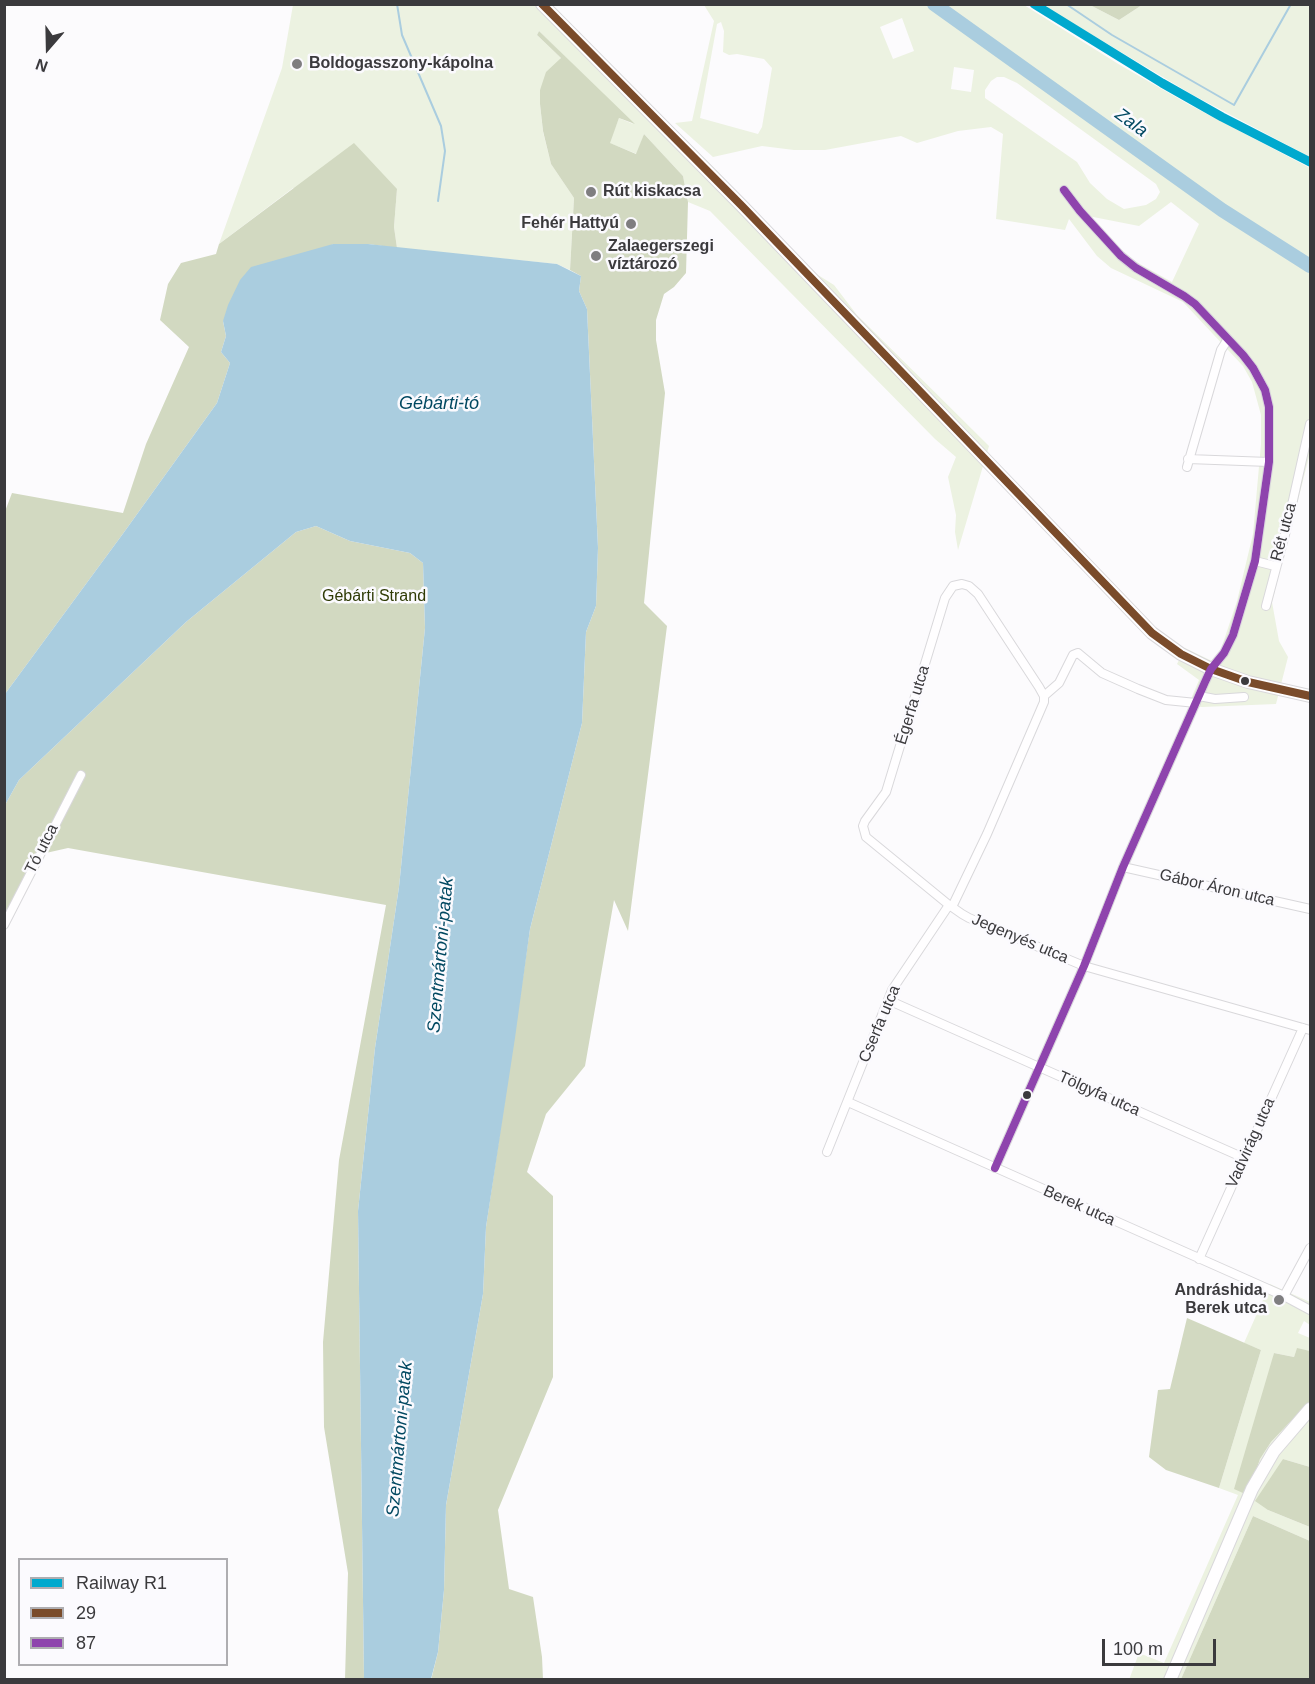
<!DOCTYPE html>
<meta charset="utf-8">
<style>
body{margin:0}
#map{position:relative;width:1315px;height:1684px;overflow:hidden;background:#fcfbfd;font-family:Helvetica,sans-serif}
canvas{display:block}
.frame{position:absolute;inset:0;border:6px solid #3b3a3d;pointer-events:none}
.legend{position:absolute;left:18px;top:1558px;width:210px;height:108px;box-sizing:border-box;background:#fbfafe;border:2px solid #aeadb1;margin:0;padding:8px 10px;list-style:none;font-size:18px;color:#3b3a3d}
.legend li{display:flex;align-items:center;gap:12px;height:30px}
.legend b{width:30px;border:2px solid #aeadb1}
.north{position:absolute;left:18px;top:18px;width:60px;height:60px;-webkit-text-stroke:4px #fbfafe;paint-order:stroke;rotate:200deg;font-size:16px;font-weight:700;line-height:24px;text-align:center;color:#3b3a3d}
.north::after{content:'';display:block;margin:auto;width:21px;height:27px;background:#3b3a3d;clip-path:polygon(50% 0,100% 100%,50% 72%,0 100%)}
.scale{position:absolute;left:1102px;top:1639px;width:114px;height:27px;box-sizing:border-box;border:3px solid #3b3a3d;border-top:0;padding-left:8px;font-size:18px;line-height:21px;white-space:nowrap;color:#3b3a3d;-webkit-text-stroke:4px #fbfafe;paint-order:stroke}
</style>
<div id="map">
<canvas width="1315" height="1684"></canvas>
<div class="frame"></div>
<ul class="legend">
<li><b style="height:8px;background:#00a9ce"></b>Railway R1</li>
<li><b style="height:8px;background:#7a4b2a"></b>29</li>
<li><b style="height:8px;background:#8e44ad"></b>87</li>
</ul>
<div class="north">N</div>
<div class="scale">100 m</div>
</div>
<script>
const g = document.querySelector('canvas').getContext('2d');
g.lineJoin = 'round';
function fill(path, color) { g.fillStyle = color; g.fill(path, 'evenodd'); }
const toPath = rows => new Path2D(rows.map(r => 'M' + r).join(''));
function stroke(path, color, width, dash) { g.strokeStyle = color; g.lineWidth = width; g.lineCap = dash ? 'butt' : 'round'; g.setLineDash(dash || []); g.stroke(path); }
function label(font, color, halo, rows, align = 'center') {
  g.font = font + ' Helvetica,sans-serif'; g.lineWidth = 5; g.setLineDash([]); g.textBaseline = 'middle'; g.strokeStyle = halo; g.fillStyle = color; for (const [text, x, y, turn = 0] of rows) {
    g.save(); g.translate(x, y); g.rotate((+turn || 0) * Math.PI / 180); g.textAlign = isNaN(turn) ? turn : align; if (halo) g.strokeText(text, 0, 0); g.fillText(text, 0, 0); g.restore();
  }
}
fill(toPath([
 [293,5,552,5,718,172,810,270,834,285,857,315,989,446,958,550,955,532,956,515,948,477,956,457,935,439,710,211,688,202,683,176,644,134,637,154,609,143,619,118,633,124,539,31,537,35,561,58,540,90,540,104,543,132,551,164,574,198,570,270,557,264,397,248,394,227,397,189,293,188,219,244,282,68],
 [704,5,1024,5,1120,65,1188,104,1310,168,1310,453,1272,602,1279,641,1288,657,1276,704,1202,707,1188,706,1199,680,1177,664,1185,648,1212,661,1219,655,1237,601,1253,534,1261,444,1261,415,1252,382,1243,366,1183,302,1111,268,1097,256,1069,219,1065,230,996,219,1003,134,991,127,958,131,917,143,901,136,825,150,794,150,762,146,713,157,675,123,692,121,714,21],
 [902,18,914,51,893,59,880,27],
 [721,22,724,31,723,52,729,55,737,54,764,59,772,68,762,127,758,134,700,118,717,24],
 [954,67,974,70,971,92,951,89],
 [997,77,1004,77,1017,83,1156,184,1160,192,1156,199,1146,205,1124,209,1107,199,1090,183,1077,162,985,98,985,90,991,81],
 [1171,202,1199,224,1172,282,1122,254,1088,216,1139,226],
 [1042,5,1090,5,1119,20,1142,5,1310,5,1310,157,1193,95],
 [1270,1284,1310,1302,1310,1325,1304,1321,1298,1333,1310,1338,1310,1351,1297,1349,1294,1357,1274,1353,1255,1474,1260,1459,1271,1442,1310,1401,1310,1467,1283,1459,1268,1510,1310,1527,1310,1541,1253,1516,1181,1679,1129,1680,1139,1653,1164,1663,1238,1495,1219,1488,1261,1350,1244,1343]
]), '#ecf2e1');
fill(toPath([
 [1090,5,1142,5,1119,20],
 [539,31,635,124,619,118,610,143,636,154,644,134,683,176,688,202,686,273,674,287,664,294,656,320,656,340,665,393,644,603,667,626,628,931,614,900,585,1066,546,1114,527,1172,553,1196,553,1377,498,1510,509,1589,533,1597,542,1657,543,1679,431,1680,438,1652,444,1590,446,1505,483,1294,486,1227,530,929,582,723,586,632,596,606,598,548,587,309,579,291,581,276,570,270,574,198,551,164,543,131,540,104,540,90,546,72,561,58,537,35],
 [354,143,397,189,394,227,397,248,368,244,333,244,223,321,226,336,221,352,230,363,217,403,122,535,5,694,4,514,12,493,123,513,146,444,189,347,160,320,168,284,181,263,216,254,219,244],
 [316,526,350,541,410,553,423,563,425,628,399,887,375,1048,358,1211,364,1679,345,1679,348,1573,324,1427,323,1342,339,1160,386,905,68,848,37,855,5,914,5,805,19,780,186,622,296,532],
 [1187,1318,1261,1350,1219,1488,1166,1470,1149,1457,1158,1390,1170,1389],
 [1297,1348,1310,1351,1310,1401,1271,1442,1260,1459,1255,1474,1243,1493,1234,1489,1274,1353,1294,1357],
 [1283,1459,1310,1467,1310,1527,1268,1510,1255,1501],
 [1253,1516,1310,1541,1310,1679,1181,1679]
]), '#d2d9c1');
fill(toPath([
 [333,244,368,244,557,264,581,276,579,291,587,309,598,548,596,606,586,632,582,723,530,929,515,1038,486,1227,483,1294,446,1505,444,1590,438,1652,431,1679,364,1679,358,1211,375,1048,399,887,425,628,423,563,410,553,350,541,316,526,296,532,186,622,19,780,5,805,5,694,122,535,217,403,230,363,221,352,226,336,223,321,228,305,240,280,251,267]
]), '#aacddf');
stroke(toPath([
 [397,4,402,35,441,126,445,151,438,201],
 [1066,4,1112,35,1234,105,1291,4]
]), '#aacddf', 2);
stroke(toPath([
 [934,4,1222,210,1310,266]
]), '#aacddf', 14);
const minor = toPath([
 [1188,459,1269,462],
 [1187,467,1221,350,1228,339],
 [1255,561,1275,566],
 [1266,606,1287,527,1310,424],
 [1044,696,1059,683,1073,655,1078,653,1102,673,1138,689,1166,700,1196,703],
 [1199,696,1215,699,1244,697],
 [1123,867,1310,909],
 [952,907,987,834,1044,702,1044,696,1039,687,978,594,969,586,962,584,953,586,945,598,886,792,865,821,863,826,866,837,949,905,952,907,962,914,969,918,1084,966,1310,1030],
 [4,925,81,775],
 [888,1000,1244,1158],
 [848,1102,1284,1296,1310,1310],
 [827,1152,892,990,949,905],
 [995,1168,1084,966,1123,867,1205,682,1211,669,1224,653,1233,635,1255,561,1269,462,1269,407,1265,390,1253,368,1243,355,1195,304,1184,296,1136,268,1121,256,1080,211,1064,190],
 [1199,1259,1303,1028],
 [1284,1296,1310,1248]
]);
const secondary = toPath([
 [542,4,742,206,1152,633,1181,654,1211,669,1248,682,1310,696],
 [1170,1680,1252,1489,1274,1451,1310,1409]
]);
stroke(minor, '#d9d8db', 10);
stroke(secondary, '#d9d8db', 14);
stroke(minor, '#fffeff', 8);
stroke(secondary, '#fffeff', 12);
stroke(toPath([
 [542,4,742,206,1152,633,1181,654,1211,669,1248,682,1310,696]
]), '#7a4b2a', 8);
stroke(toPath([
 [995,1168,1084,966,1123,867,1205,682,1211,669,1224,653,1233,635,1255,561,1269,462,1269,407,1265,390,1253,368,1243,355,1195,304,1184,296,1136,268,1121,256,1080,211,1064,190]
]), '#8e44ad', 8);
stroke(toPath([
 [1034,4,1162,83,1222,117,1310,162]
]), '#00a9ce', 9);
for (const [x, y, r, color] of [
 [297,64,6,"#7f7e80"],
 [591,192,6,"#7f7e80"],
 [631,224,6,"#7f7e80"],
 [596,256,6,"#7f7e80"],
 [1245,681,5,"#3b3a3d"],
 [1027,1095,5,"#3b3a3d"],
 [1279,1300,6,"#7f7e80"]
]) { const dot = new Path2D(); dot.arc(x, y, r, 0, 2 * Math.PI); g.fillStyle = color; g.fill(dot); stroke(dot, '#fbfafe', 2); }
label('bold 16px', '#3b3a3d', '#fbfafe', [
 ["Boldogasszony-kápolna",309,64],
 ["Rút kiskacsa",603,192],
 ["Fehér Hattyú",619,224,"right"],
 ["Zalaegerszegi",608,247],
 ["víztározó",608,265],
 ["Andráshida,",1267,1291,"right"],
 ["Berek utca",1267,1309,"right"]
], 'left');
label('16px', '#3b3a3d', '#fbfafe', [
 ["Rét utca",1284,532,-75],
 ["Égerfa utca",913,705,-73],
 ["Tó utca",42,849,-63],
 ["Gábor Áron utca",1217,888,13],
 ["Jegenyés utca",1020,939,23],
 ["Cserfa utca",880,1024,-67],
 ["Tölgyfa utca",1099,1094,24],
 ["Vadvirág utca",1251,1143,-66],
 ["Berek utca",1079,1206,24]
]);
label('16px', '#2f3b06', '#fbfafe', [
 ["Gébárti Strand",374,597]
]);
label('italic 18px', '#014861', '#fbfafe', [
 ["Zala",1131,123,36],
 ["Gébárti-tó",439,404],
 ["Szentmártoni-patak",441,955,-85],
 ["Szentmártoni-patak",400,1439,-85]
]);
</script>
